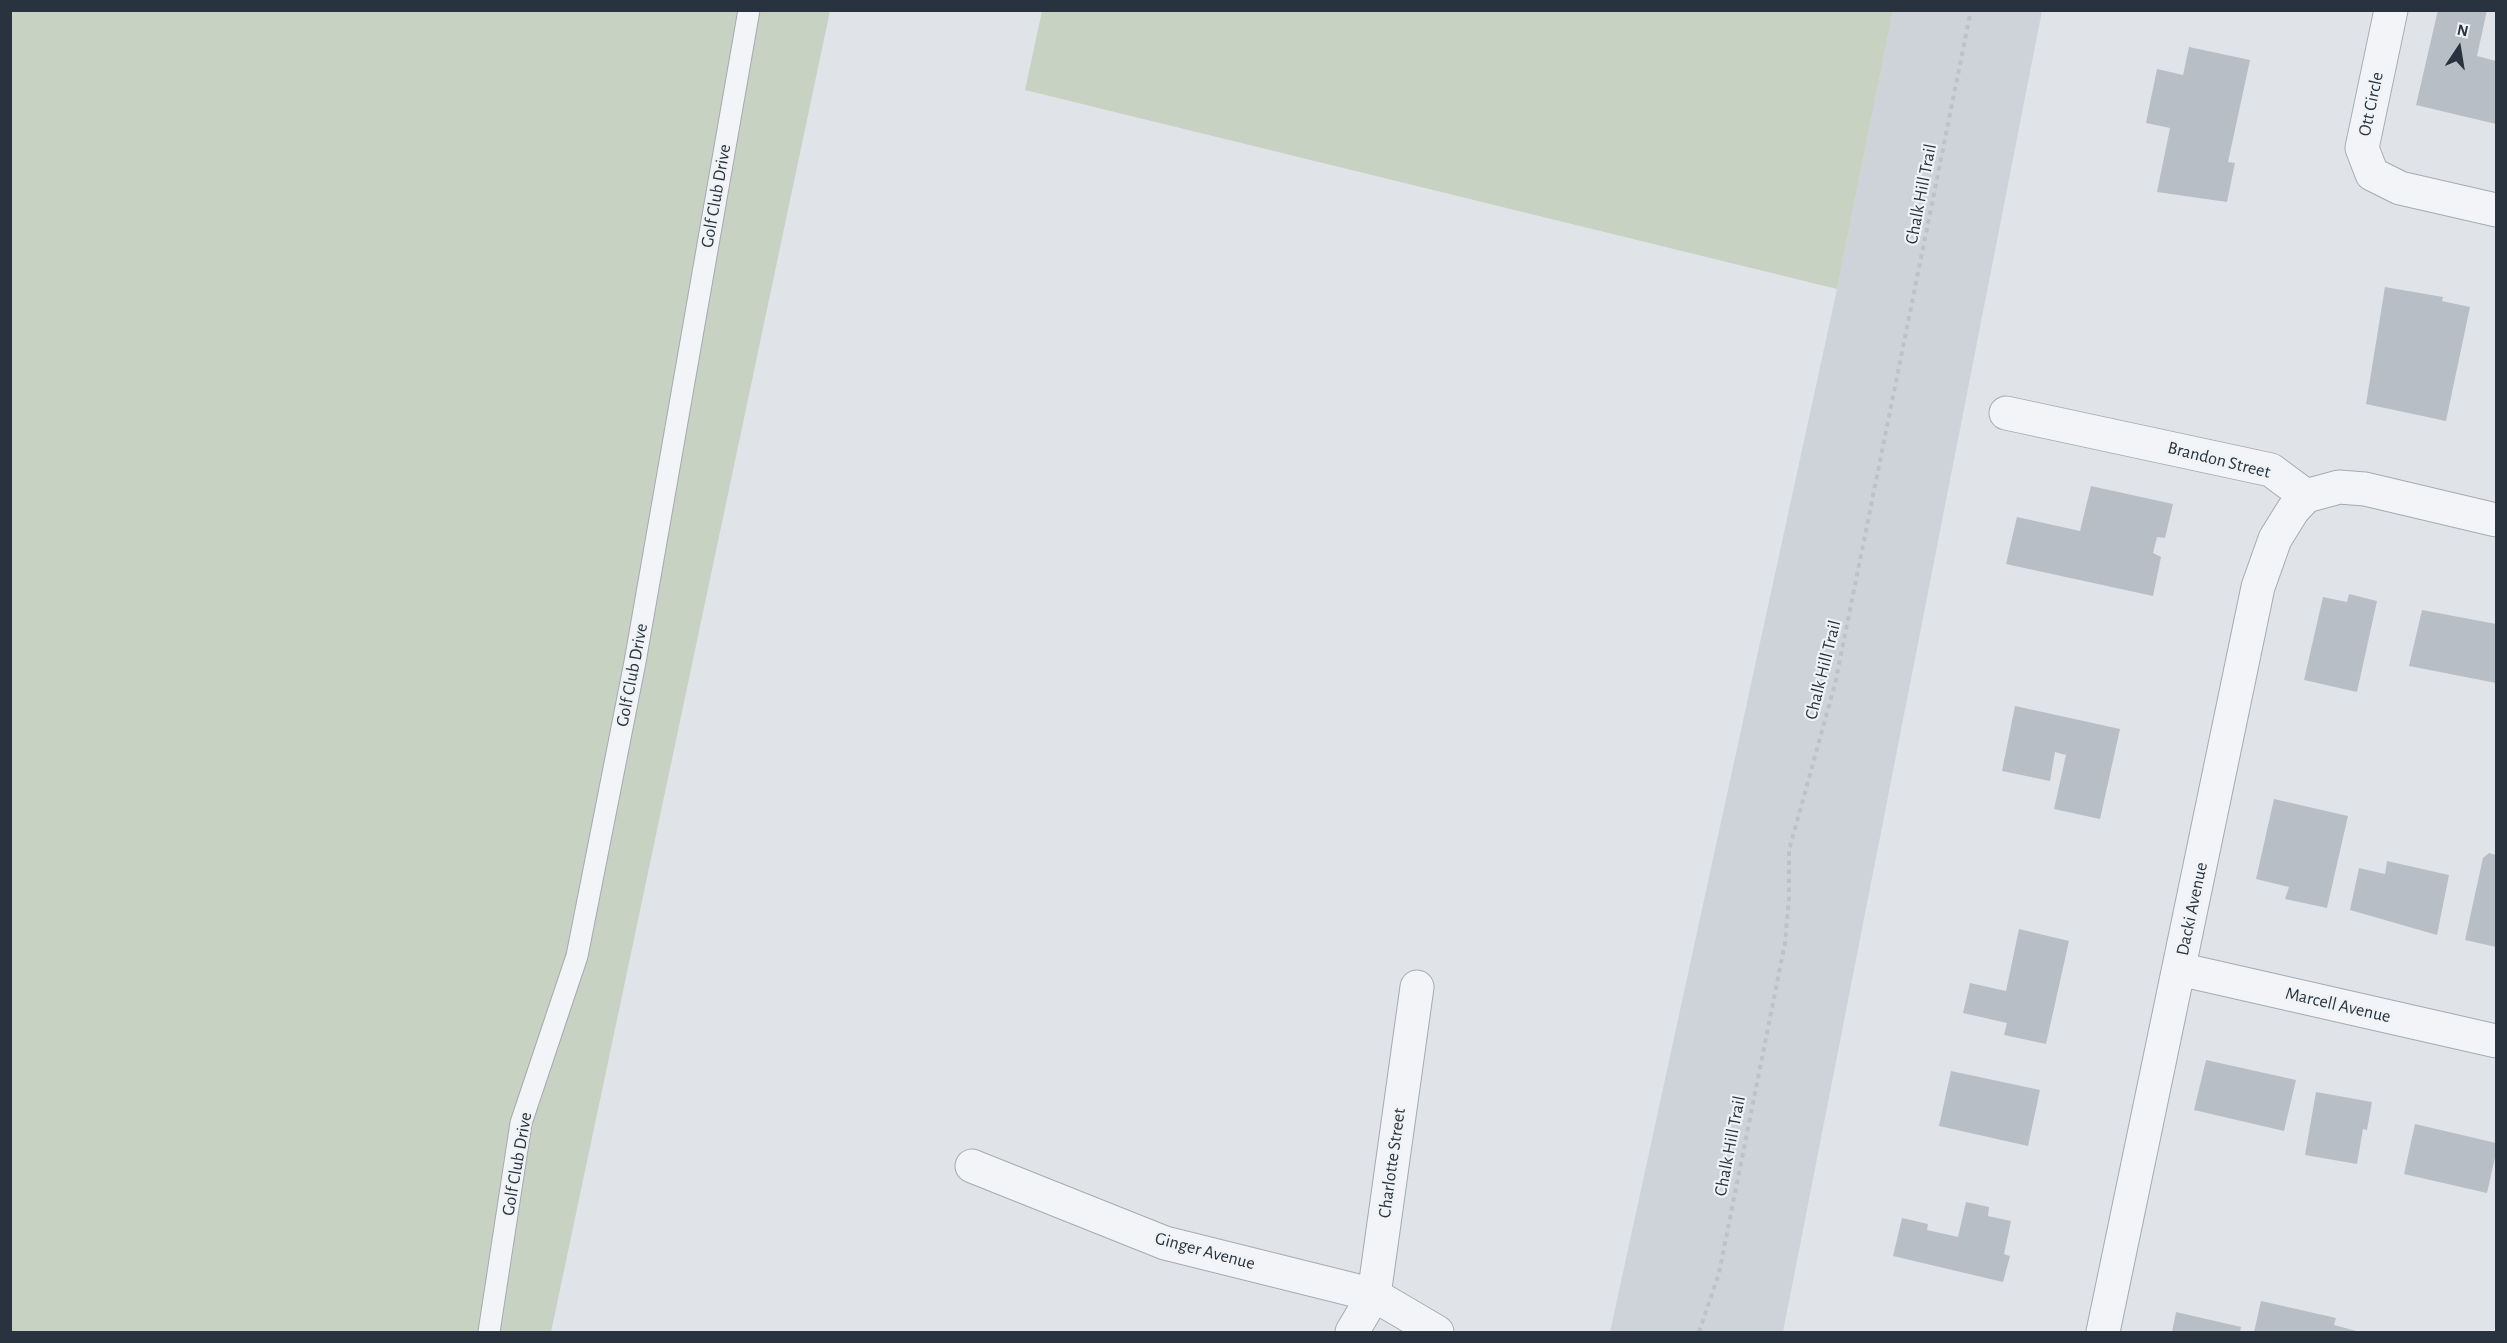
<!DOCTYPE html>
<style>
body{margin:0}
#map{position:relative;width:2507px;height:1343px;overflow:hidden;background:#e0e4e8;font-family:"Alegreya Sans",sans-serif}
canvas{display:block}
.frame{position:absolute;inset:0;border:12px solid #29333f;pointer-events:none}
.north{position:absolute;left:2429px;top:18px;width:60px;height:60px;-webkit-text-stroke:4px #eff3f6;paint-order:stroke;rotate:12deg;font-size:16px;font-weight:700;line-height:24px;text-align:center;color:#29333f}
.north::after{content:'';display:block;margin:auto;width:21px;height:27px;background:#29333f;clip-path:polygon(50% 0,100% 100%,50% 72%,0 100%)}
</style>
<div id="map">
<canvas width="2507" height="1343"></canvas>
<div class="frame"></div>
<div class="north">N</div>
</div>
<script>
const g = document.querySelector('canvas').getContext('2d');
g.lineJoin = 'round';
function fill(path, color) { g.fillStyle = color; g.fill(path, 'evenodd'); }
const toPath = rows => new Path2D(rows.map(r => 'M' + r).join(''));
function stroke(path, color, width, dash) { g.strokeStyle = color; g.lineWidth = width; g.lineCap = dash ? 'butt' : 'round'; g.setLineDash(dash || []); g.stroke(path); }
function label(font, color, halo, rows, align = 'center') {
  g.font = font + ' "Alegreya Sans",sans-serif'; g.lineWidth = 4.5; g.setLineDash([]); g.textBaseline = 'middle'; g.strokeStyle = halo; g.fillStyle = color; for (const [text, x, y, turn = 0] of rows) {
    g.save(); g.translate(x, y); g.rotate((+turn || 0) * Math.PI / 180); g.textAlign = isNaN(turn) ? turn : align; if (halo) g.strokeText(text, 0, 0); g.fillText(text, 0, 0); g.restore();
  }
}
fill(toPath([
 [1893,11,2042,11,1783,1332,1610,1332,1837,289]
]), '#ced3da');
fill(toPath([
 [11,11,830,11,551,1332,11,1332],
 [1042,11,1042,10,1893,11,1837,289,1025,90]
]), '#c7d2c2');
fill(toPath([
 [2438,10,2487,10,2477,56,2496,61,2496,124,2416,105],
 [2189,47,2250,60,2228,162,2235,163,2227,202,2157,192,2170,128,2146,123,2157,69,2183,75],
 [2385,287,2443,297,2442,301,2470,307,2446,421,2366,404],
 [2091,486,2173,504,2165,538,2157,537,2153,553,2161,557,2153,596,2006,564,2017,517,2080,531],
 [2349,594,2377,601,2357,692,2304,680,2323,597,2347,602],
 [2422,610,2496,624,2496,683,2409,666],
 [2015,706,2120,729,2100,819,2054,809,2066,755,2055,752,2050,781,2002,771],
 [2274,799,2348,816,2327,908,2285,899,2289,887,2256,879],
 [2489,853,2496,855,2496,947,2465,940,2483,858],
 [2387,861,2449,875,2437,935,2350,910,2359,868,2385,874],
 [2019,929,2069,941,2046,1044,2004,1035,2007,1023,1963,1013,1970,983,2006,991],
 [2206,1060,2296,1080,2284,1131,2194,1110],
 [1951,1071,2040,1090,2028,1146,1939,1126],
 [2316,1092,2372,1102,2367,1130,2363,1129,2357,1164,2305,1155],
 [2415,1124,2496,1143,2496,1153,2487,1193,2404,1174],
 [1966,1202,1989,1207,1988,1216,2011,1221,2004,1254,2010,1256,2003,1282,1893,1256,1902,1218,1928,1224,1927,1230,1958,1237],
 [2261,1301,2336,1318,2334,1325,2360,1332,2254,1332],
 [2176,1312,2241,1327,2240,1332,2172,1332]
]), '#b8bec5');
const service = toPath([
 [489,1332,521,1123,577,956,635,662,749,10]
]);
const minor = toPath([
 [2391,10,2362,148,2372,174,2400,188,2496,210],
 [2006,413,2271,470,2306,496],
 [2306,496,2339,487,2365,489,2496,520],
 [2179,969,2496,1041],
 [972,1166,1165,1243,1374,1295,1437,1332],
 [1352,1332,1374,1295,1417,987],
 [2103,1332,2258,587,2275,539,2293,510,2306,496]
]);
stroke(service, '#a5abb2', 23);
stroke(minor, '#a5abb2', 35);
stroke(toPath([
 [1699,1332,1719,1273,1785,943,1789,898,1789,850,1835,684,1971,10]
]), '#bec2c7', 4, [4.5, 4.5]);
stroke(service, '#f3f4f7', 21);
stroke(minor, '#f3f4f7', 33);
label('18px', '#29333f', '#eff3f6', [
 ["Ott Circle",2371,104,-78],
 ["Chalk Hill Trail",1921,194,-79],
 ["Golf Club Drive",716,196,-80],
 ["Brandon Street",2219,460,14],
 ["Chalk Hill Trail",1823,670,-76],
 ["Golf Club Drive",632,675,-79],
 ["Dacki Avenue",2192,909,-78],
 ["Marcell Avenue",2338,1005,13],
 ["Chalk Hill Trail",1730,1146,-79],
 ["Charlotte Street",1392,1163,-82],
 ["Golf Club Drive",517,1164,-80],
 ["Ginger Avenue",1205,1251,15]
]);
</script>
